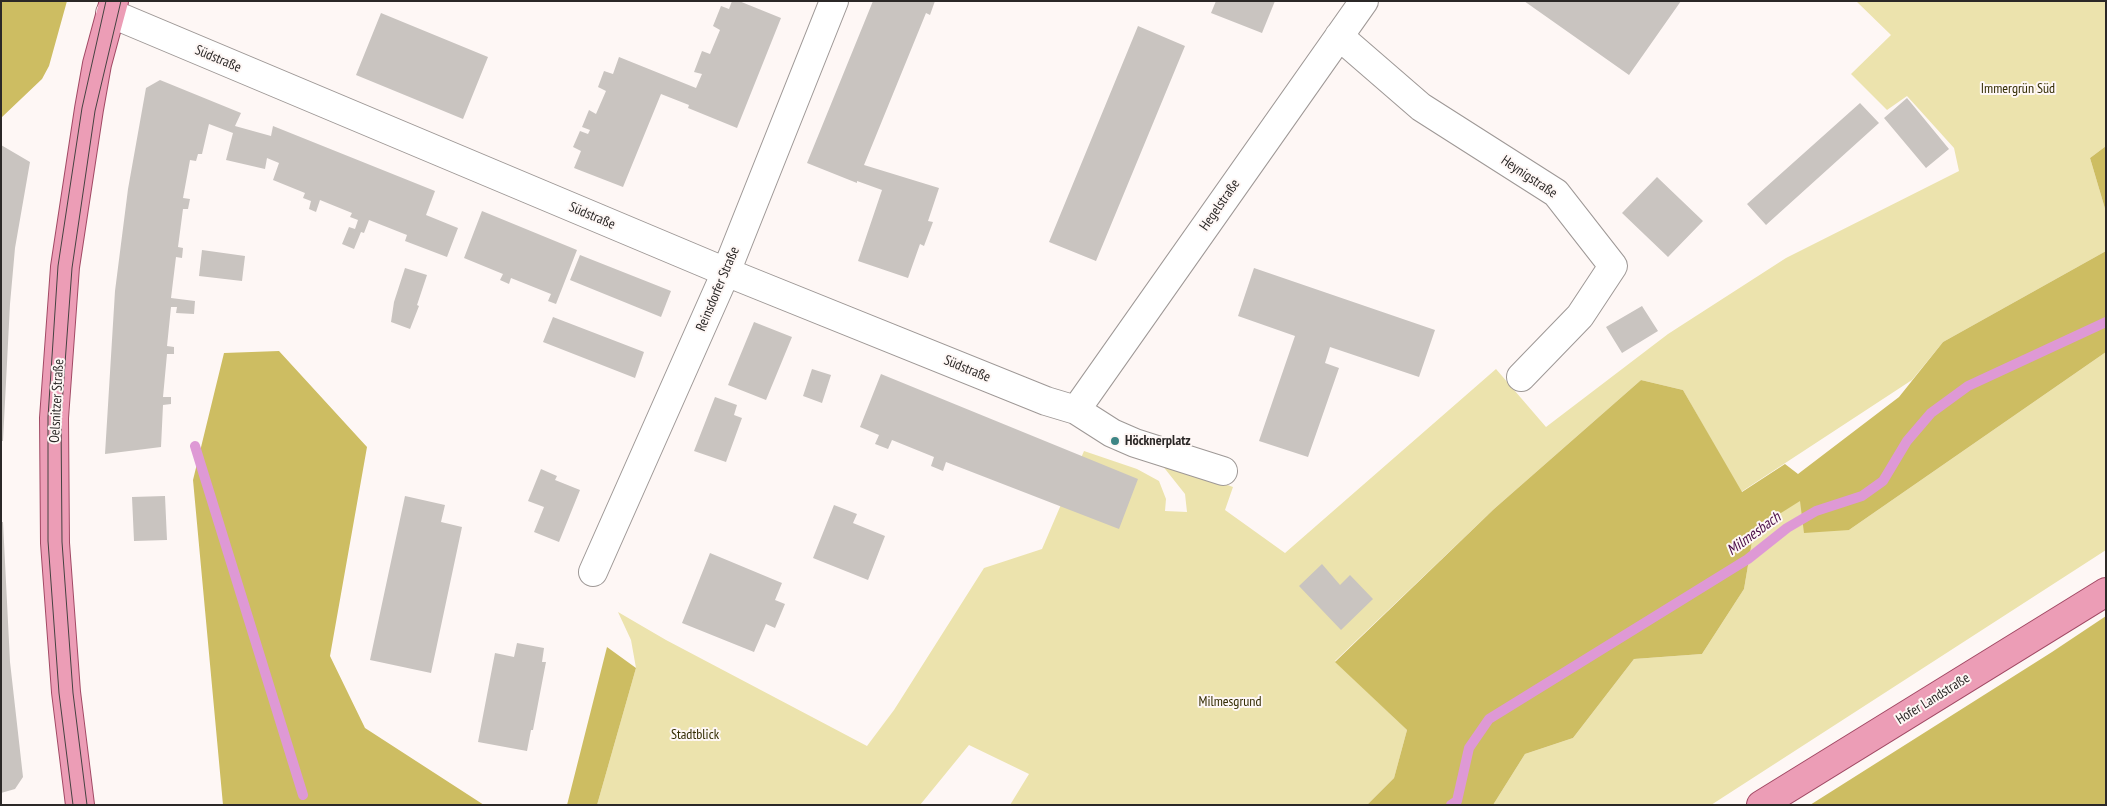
<!DOCTYPE html>
<meta charset="utf-8">
<style>
body{margin:0}
#map{position:relative;width:2107px;height:806px;overflow:hidden;background:#fef7f5;font-family:"PT Sans Narrow",sans-serif}
canvas{display:block}
.frame{position:absolute;inset:0;border:2px solid #2b2827;pointer-events:none}
</style>
<div id="map">
<canvas width="2107" height="806"></canvas>
<div class="frame"></div>
</div>
<script>
const g = document.querySelector('canvas').getContext('2d');
g.lineJoin = 'round';
function fill(path, color) { g.fillStyle = color; g.fill(path, 'evenodd'); }
const toPath = rows => new Path2D(rows.map(r => 'M' + r).join(''));
function stroke(path, color, width, dash) { g.strokeStyle = color; g.lineWidth = width; g.lineCap = dash ? 'butt' : 'round'; g.setLineDash(dash || []); g.stroke(path); }
function label(font, color, halo, rows, align = 'center') {
  g.font = font + ' "PT Sans Narrow",sans-serif'; g.lineWidth = 4; g.setLineDash([]); g.textBaseline = 'middle'; g.strokeStyle = halo; g.fillStyle = color; for (const [text, x, y, turn = 0] of rows) {
    g.save(); g.translate(x, y); g.rotate((+turn || 0) * Math.PI / 180); g.textAlign = isNaN(turn) ? turn : align; if (halo) g.strokeText(text, 0, 0); g.fillText(text, 0, 0); g.restore();
  }
}
fill(toPath([
 [1856,1,2106,1,2106,146,2090,158,2106,212,2106,251,1943,342,1912,380,1741,492,1683,390,1641,380,1494,509,1335,661,1407,730,1394,778,1367,805,1010,805,1029,774,969,745,920,805,597,805,636,668,631,640,618,612,666,640,867,746,894,710,984,568,1042,549,1084,451,1137,469,1159,481,1166,499,1165,511,1187,512,1185,494,1158,460,1233,487,1225,510,1285,553,1496,369,1546,427,1668,334,1786,258,1959,171,1954,148,1907,96,1887,110,1851,74,1891,35],
 [2106,352,2106,550,1711,805,1493,805,1525,754,1573,738,1634,659,1702,654,1744,589,1754,530,1800,500,1849,530]
]), '#ece3ad');
fill(toPath([
 [1,1,67,1,49,66,42,79,1,118],
 [2106,146,2106,212,2090,158],
 [2106,251,2106,352,1849,530,1804,533,1800,501,1754,530,1744,589,1702,654,1634,659,1573,738,1525,754,1493,805,1367,805,1394,778,1407,730,1335,662,1494,509,1641,380,1683,390,1742,492,1785,464,1798,474,1899,397,1943,342],
 [279,351,367,447,330,656,365,728,484,805,223,805,193,480,224,353],
 [2106,616,2106,805,1810,805,2052,652],
 [607,647,636,668,597,805,567,805]
]), '#cdbd62');
stroke(toPath([
 [195,446,303,795],
 [1451,805,1457,801,1469,748,1489,719,1748,559,1787,528,1816,511,1862,496,1883,481,1907,441,1931,413,1968,386,2106,322]
]), '#de99d5', 10);
fill(toPath([
 [732,1,739,1,781,18,737,128,688,108,689,105,661,94,623,187,574,168,581,151,573,147,580,131,588,134,590,130,582,127,589,110,596,114,606,91,598,87,604,71,613,74,619,57,696,88,702,74,694,72,702,51,710,54,720,30,713,26,721,6,729,9],
 [873,1,935,1,930,15,926,13,864,165,939,188,928,221,933,222,924,246,920,244,908,278,858,261,882,190,857,181,857,183,807,163],
 [1216,1,1275,1,1262,33,1211,13],
 [1524,1,1568,2,1681,1,1629,75],
 [381,13,488,57,463,119,356,75],
 [1138,26,1185,46,1096,261,1049,242],
 [160,80,241,113,235,126,271,136,273,126,435,191,426,215,458,228,447,257,405,241,407,235,369,220,364,233,361,232,354,249,342,244,349,227,355,229,358,220,350,217,352,213,320,200,316,212,309,209,311,201,303,198,305,193,273,180,279,163,267,158,265,169,226,160,233,133,209,124,202,154,198,154,196,161,190,160,183,198,190,199,188,209,183,209,178,247,183,248,182,258,176,257,171,298,195,301,194,314,176,313,177,307,171,307,167,346,174,347,174,354,167,354,163,397,171,397,171,404,163,405,161,447,105,454,115,291,128,189,146,88],
 [1907,98,1949,149,1926,168,1884,118],
 [1860,103,1879,123,1766,225,1747,204],
 [1,145,30,162,15,248,10,304,3,441,1,441],
 [1657,177,1703,221,1668,257,1622,213],
 [482,211,577,250,556,304,548,301,551,294,511,278,509,284,500,280,503,274,464,258],
 [202,250,245,256,242,281,199,276],
 [580,255,671,291,661,317,570,280],
 [405,268,427,275,417,305,419,306,410,329,391,322,394,302],
 [1254,268,1435,330,1419,377,1330,347,1325,363,1339,368,1308,457,1259,441,1295,336,1238,316],
 [1642,306,1658,331,1622,353,1606,327],
 [553,317,644,352,635,378,543,342],
 [754,322,792,337,766,400,728,385],
 [812,369,831,375,822,403,803,396],
 [881,374,1138,479,1119,529,946,462,943,471,931,466,934,457,892,440,888,449,875,444,879,435,860,427],
 [715,397,737,405,734,415,742,418,726,462,694,451],
 [541,469,557,476,555,480,580,490,559,542,534,532,544,507,528,501],
 [165,496,167,540,134,541,132,497],
 [405,496,445,505,441,522,462,527,431,673,370,660],
 [834,505,857,514,853,523,885,536,868,580,813,558],
 [1,522,3,522,10,662,23,777,15,789,1,793],
 [710,553,782,583,775,600,785,604,775,628,766,624,754,652,682,623],
 [1322,564,1340,585,1350,575,1373,599,1341,630,1299,586],
 [517,643,544,648,542,662,546,662,533,730,531,730,527,751,478,742,495,653,514,657]
]), '#c9c4c0');
const minor = toPath([
 [110,13,726,272,1046,401,1076,410,1112,433,1135,443,1223,471],
 [1339,36,1421,107,1556,193,1613,266,1580,316,1521,377],
 [1076,410,1364,1],
 [593,572,726,272,834,1]
]);
const primary = toPath([
 [80,805,66,692,55,543,54,418,65,267,89,109,97,64,114,1],
 [1761,805,2106,592]
]);
stroke(minor, '#9e9896', 30);
stroke(primary, '#a14964', 30);
stroke(minor, '#fff', 28);
stroke(primary, '#ec9db6', 28);
stroke(toPath([
 [73,805,59,693,48,541,48,417,58,266,82,108,106,1],
 [87,805,73,693,62,542,61,418,72,268,95,111,121,1]
]), '#454241', 1);
for (const [x, y, r, color] of [
 [1115,441,5,"#3d8585"]
]) { const dot = new Path2D(); dot.arc(x, y, r, 0, 2 * Math.PI); g.fillStyle = color; g.fill(dot); stroke(dot, '#fef7f5', 2); }
label('14px', '#2b2827', '#fef7f5', [
 ["Südstraße",218,59,23],
 ["Heynigstraße",1529,177,34],
 ["Hegelstraße",1220,205,-55],
 ["Südstraße",592,216,23],
 ["Reinsdorfer Straße",718,289,-67],
 ["Südstraße",967,369,22],
 ["Oelsnitzer Straße",57,401,-87],
 ["Hofer Landstraße",1933,699,-32]
]);
label('14px', '#332c03', '#fef7f5', [
 ["Immergrün Süd",2018,89],
 ["Milmesgrund",1230,702],
 ["Stadtblick",695,735]
]);
label('bold 14px', '#2b2827', '#fef7f5', [
 ["Höcknerplatz",1125,441]
], 'left');
label('italic 15px', '#4a0d46', '#fef7f5', [
 ["Milmesbach",1754,534,-36]
]);
</script>
